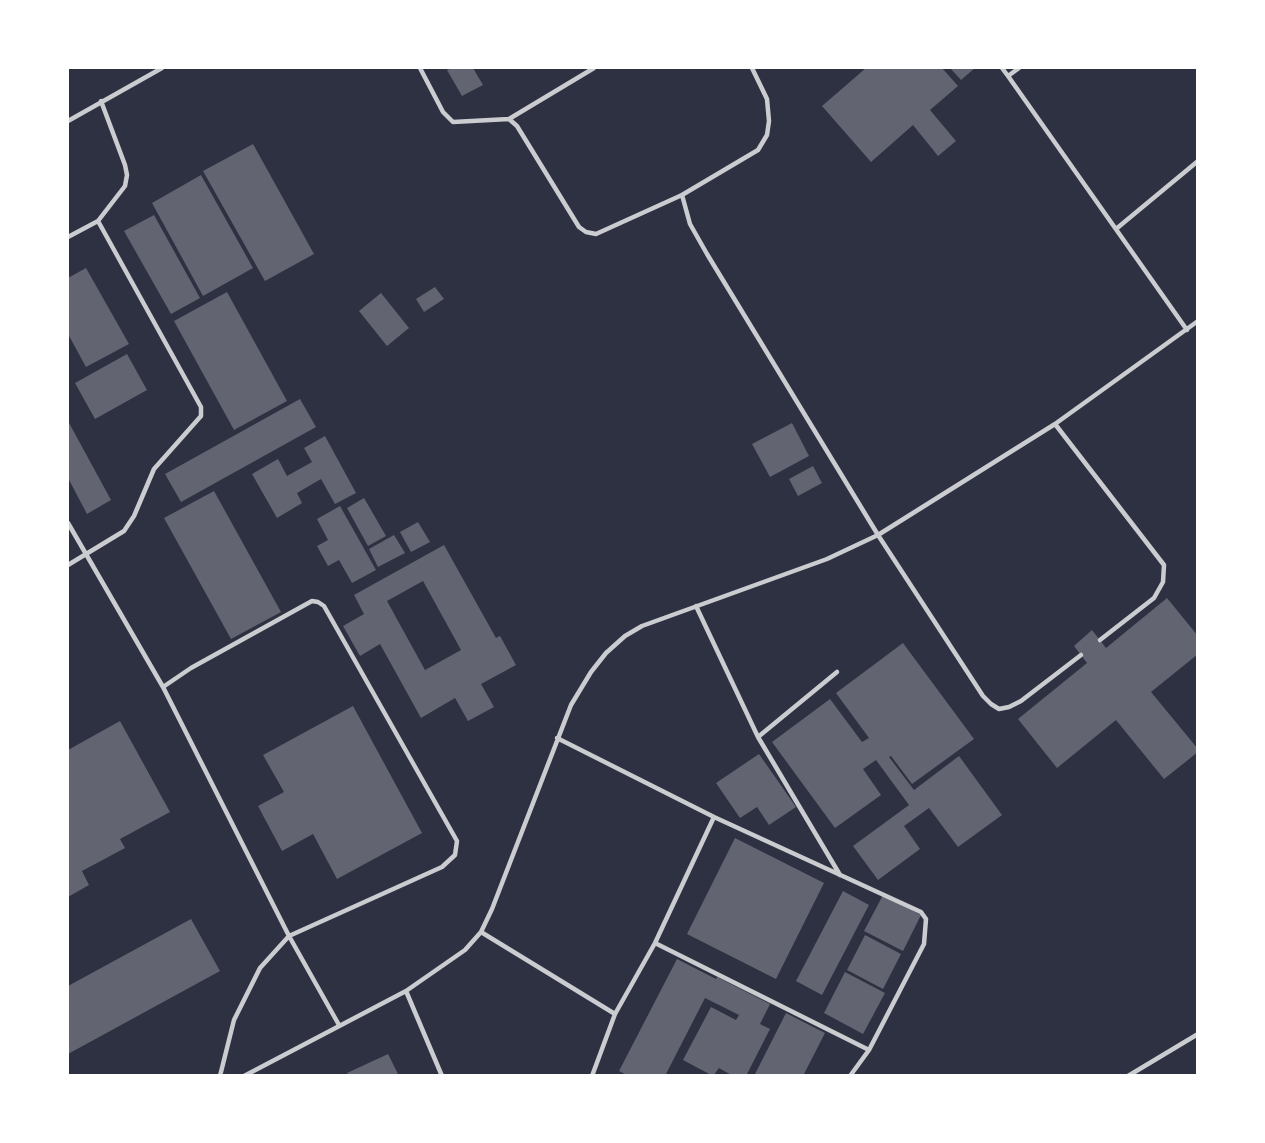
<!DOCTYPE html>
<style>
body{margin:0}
#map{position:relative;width:1265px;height:1143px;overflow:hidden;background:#2d3142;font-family:"Asap Condensed",sans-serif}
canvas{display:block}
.frame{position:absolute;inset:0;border:69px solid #fff;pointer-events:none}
</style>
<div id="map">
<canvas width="1265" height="1143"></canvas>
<div class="frame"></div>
</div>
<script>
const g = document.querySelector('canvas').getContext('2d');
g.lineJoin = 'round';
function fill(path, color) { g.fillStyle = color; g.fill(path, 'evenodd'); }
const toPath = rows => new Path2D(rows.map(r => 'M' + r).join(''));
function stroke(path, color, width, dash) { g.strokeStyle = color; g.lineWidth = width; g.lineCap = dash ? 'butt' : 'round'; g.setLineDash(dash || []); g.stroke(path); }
fill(toPath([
 [452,68,473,68,483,85,462,96,447,70],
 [866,68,942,68,958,86,930,110,956,141,938,156,913,125,871,162,822,106],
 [950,68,975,68,961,80],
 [253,144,314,254,265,281,203,171],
 [201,175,253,268,203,296,152,203],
 [154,215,200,298,171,314,124,231],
 [86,268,129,344,86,367,68,334,68,278],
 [435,287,444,299,424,312,416,299],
 [227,292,287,401,234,430,174,321],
 [381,293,409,328,387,346,359,311],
 [127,354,147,390,95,419,75,383],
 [300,399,316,427,181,502,165,474],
 [68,421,111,500,87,514,68,478],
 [792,423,809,456,770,477,752,444],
 [325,436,356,493,335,504,321,479,297,493,302,503,277,518,252,474,278,459,287,476,312,462,304,448],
 [813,466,822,483,798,496,789,479],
 [214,491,281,612,231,639,164,518],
 [364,498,386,536,368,546,347,508],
 [340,506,376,570,352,583,339,560,328,566,317,546,328,540,317,519],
 [418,522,430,542,411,552,400,532],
 [394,535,405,553,378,567,369,549],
 [444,545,496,638,500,636,516,665,481,684,494,707,468,721,455,698,421,718,380,644,360,656,343,626,364,614,354,595],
 [423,581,461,650,425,670,387,601],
 [1167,598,1198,636,1198,654,1151,692,1198,749,1198,752,1164,779,1116,720,1057,768,1018,719,1087,663,1074,646,1092,630,1106,648],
 [903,643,974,739,912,784,891,756,889,757,914,790,959,756,1002,815,958,847,929,808,904,826,920,849,878,880,853,846,909,805,876,760,863,769,881,795,835,828,772,742,830,699,862,742,869,738,836,693],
 [353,706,422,833,337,879,313,834,282,851,258,806,284,792,263,755],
 [120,721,170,812,120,839,125,848,82,871,89,885,68,897,68,750],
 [759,754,796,807,769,825,757,807,740,818,716,783],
 [735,838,824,883,776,979,687,934],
 [843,891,869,905,822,995,796,981],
 [883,895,921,915,903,951,864,931],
 [191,919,220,971,68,1054,68,986],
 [865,935,901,954,883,989,847,970],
 [677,959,716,979,717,977,770,1004,760,1024,770,1029,746,1076,733,1076,719,1068,713,1076,683,1060,711,1007,736,1020,739,1015,705,998,665,1076,629,1076,619,1071],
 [845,972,885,993,863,1034,824,1013],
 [786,1013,825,1033,803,1076,754,1076],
 [388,1054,399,1076,349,1076,347,1073]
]), '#626471');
stroke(toPath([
 [420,68,443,112,453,122,509,119,517,126,579,227,586,232,596,234,682,195,690,224,707,254,878,535,983,696,991,704,999,709,1009,707,1021,701,1081,655],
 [1002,68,1008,76,1019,68],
 [1008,76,1187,330],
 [509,119,594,68],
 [68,121,162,68],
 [682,195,758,150,767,135,769,121,767,99,752,68],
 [1116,229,1198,161],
 [68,237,98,221,125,186,127,175,125,165,101,101],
 [1055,424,1164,565,1163,582,1154,598,1100,640],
 [68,523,163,687,289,936,339,1025],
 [68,565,124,531,134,516,154,469,201,416,201,407,98,221],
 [696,606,758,737,840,875],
 [163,687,191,668,312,601,318,602,324,606,457,841,455,855,442,867,289,936,260,968,234,1020,220,1076],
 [758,737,837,672],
 [557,738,714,817,921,912,926,919,924,944,869,1050,850,1076],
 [481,932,615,1014],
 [655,943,869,1050],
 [406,991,442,1076],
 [244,1076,406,991,465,950,481,932,492,909,571,705,591,672,606,653,625,636,642,626,827,559,878,535,1055,424,1198,321],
 [592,1076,615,1014,655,943,714,817],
 [1128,1076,1198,1034]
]), '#caccd0', 4.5);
</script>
